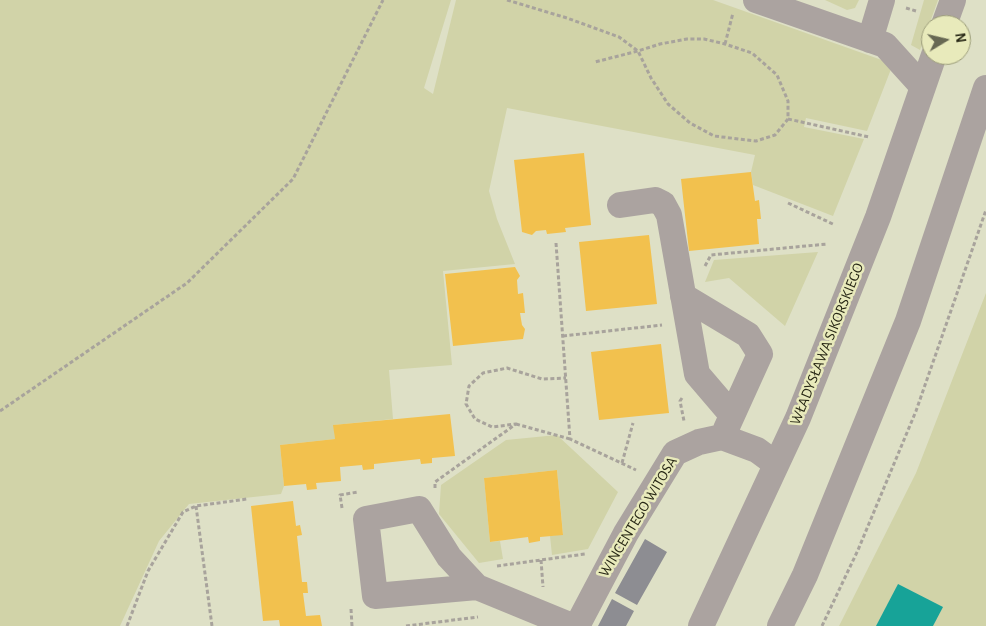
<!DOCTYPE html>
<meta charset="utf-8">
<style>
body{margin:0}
#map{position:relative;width:986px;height:626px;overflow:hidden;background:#dee0c6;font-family:"Alegreya Sans",sans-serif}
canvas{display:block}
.north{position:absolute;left:921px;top:15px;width:50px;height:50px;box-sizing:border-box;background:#e8eabb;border:1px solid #9b9c79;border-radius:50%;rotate:81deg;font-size:14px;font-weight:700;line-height:20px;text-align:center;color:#272715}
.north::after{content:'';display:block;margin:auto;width:18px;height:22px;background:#676853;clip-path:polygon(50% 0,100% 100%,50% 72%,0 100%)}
</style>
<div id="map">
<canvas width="986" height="626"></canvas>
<div class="north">N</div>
</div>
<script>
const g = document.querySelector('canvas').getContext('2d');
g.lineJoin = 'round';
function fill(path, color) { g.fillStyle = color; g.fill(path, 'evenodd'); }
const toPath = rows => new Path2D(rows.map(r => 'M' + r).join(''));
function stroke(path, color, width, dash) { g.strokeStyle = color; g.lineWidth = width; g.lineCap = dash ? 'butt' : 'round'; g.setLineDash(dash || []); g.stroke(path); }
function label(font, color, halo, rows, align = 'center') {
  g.font = font + ' "Alegreya Sans",sans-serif'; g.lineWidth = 5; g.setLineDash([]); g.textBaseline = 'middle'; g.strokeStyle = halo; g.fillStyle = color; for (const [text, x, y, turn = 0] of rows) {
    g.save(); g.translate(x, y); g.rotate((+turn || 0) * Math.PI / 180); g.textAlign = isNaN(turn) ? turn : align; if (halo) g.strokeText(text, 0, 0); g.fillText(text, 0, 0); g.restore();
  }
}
fill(toPath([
 [0,0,451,0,424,88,433,94,456,0,713,0,893,64,867,131,806,118,804,127,864,139,833,216,753,185,751,172,755,155,507,108,489,191,497,219,515,264,443,271,452,365,389,370,393,419,334,425,335,439,280,445,284,486,281,494,189,504,159,541,120,626,0,626],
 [825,0,859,0,855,8,847,10],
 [924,0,938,0,920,50,911,45],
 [818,252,785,326,729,278,705,282,714,260],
 [986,293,986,626,839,626,916,473],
 [557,435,618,492,588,549,552,555,550,536,563,534,557,470,484,478,490,542,500,541,503,559,479,563,439,514,441,485,506,440]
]), '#d1d3a8');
fill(toPath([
 [584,153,591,225,565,228,566,232,547,234,546,230,536,231,532,235,522,232,514,160],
 [751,172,755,201,759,200,761,219,757,219,759,244,689,251,681,179],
 [649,235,657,304,586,311,579,242],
 [515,267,520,276,517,280,518,294,523,293,525,313,520,313,522,325,525,329,523,339,453,346,445,274],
 [661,344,669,413,599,420,591,352],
 [450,414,455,456,432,458,432,463,421,464,420,459,374,464,374,469,363,470,362,465,340,467,341,481,316,483,317,489,307,490,306,484,284,486,280,445,335,439,333,425],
 [557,470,563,535,540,537,540,541,529,543,528,537,490,542,484,478],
 [293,501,296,526,300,525,302,535,297,536,302,582,307,582,308,593,303,593,306,616,320,615,322,626,280,626,279,620,263,621,251,506]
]), '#f2c14e');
fill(toPath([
 [898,584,943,607,933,626,876,626]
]), '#17a398');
fill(toPath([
 [645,539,667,552,637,605,615,593],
 [612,599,634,611,626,626,598,626]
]), '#8d8d92');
stroke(toPath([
 [507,0,567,18,619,37,638,51,651,78,668,104,690,123,714,136,756,141,775,135,788,119,788,101,777,75,752,53,725,44,704,39,687,39,660,44,638,51,595,62],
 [906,8,916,11],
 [725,44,733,13],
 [788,119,869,137],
 [788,203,835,225],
 [556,243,570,439,636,470],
 [705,266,711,255,827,244],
 [563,336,662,325],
 [682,398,680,401,684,421],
 [0,411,187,283,293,179,383,0],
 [516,424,570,439],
 [622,463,633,423],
 [435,488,435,482,516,424,492,427,475,419,466,404,469,386,483,373,507,368,542,379,566,378],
 [196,506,212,626],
 [342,508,340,495,358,492],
 [541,560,543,587],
 [497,566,585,554],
 [351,609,352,626],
 [127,626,148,571,183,512,196,506,247,499],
 [406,626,478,617],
 [822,626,858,550,916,411,986,210]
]), '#a8a39c', 3, [4, 2.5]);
stroke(toPath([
 [756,0,885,45,923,87],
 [944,25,953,0],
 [870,40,882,0],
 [620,205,655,200,663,204,669,215,697,374,732,415],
 [683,296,748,335,760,354,726,429],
 [477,587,375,596,366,519,419,509,449,557,477,587,572,626],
 [577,626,626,533,675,453,699,442,722,437,757,450,776,464],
 [701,626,798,418,878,217,934,55],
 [780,626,805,575,908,321,986,88]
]), '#aba3a0', 26);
label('15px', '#272715', '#e8eabb', [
 ["WŁADYSŁAWA SIKORSKIEGO",827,344,-68],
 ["WINCENTEGO WITOSA",638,517,-59]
]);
</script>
